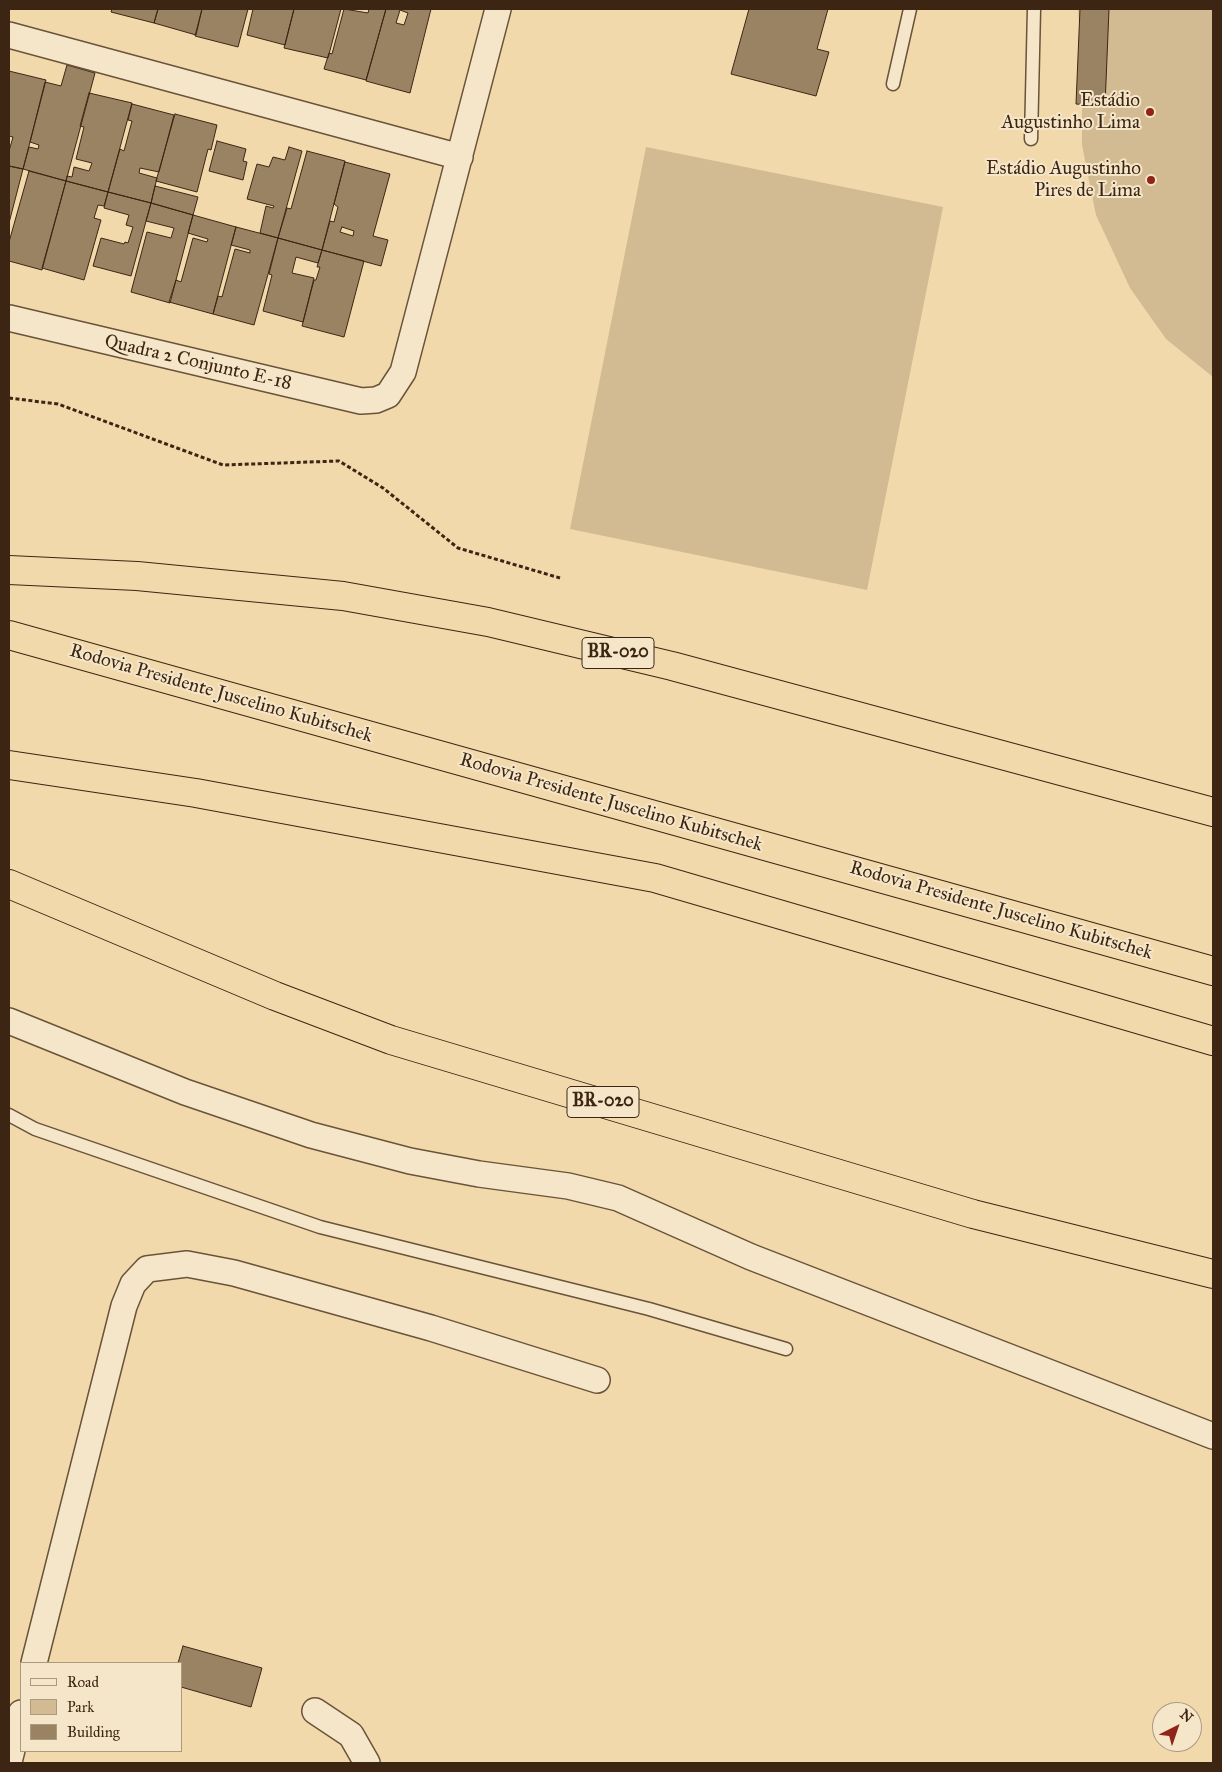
<!DOCTYPE html>
<meta charset="utf-8">
<style>
body{margin:0}
#map{position:relative;width:1222px;height:1772px;overflow:hidden;background:#f1d9ac;font-family:"IM FELL Great Primer",serif}
canvas{display:block}
.frame{position:absolute;inset:0;border:10px solid #3c2613;pointer-events:none}
.legend{position:absolute;left:20px;top:1662px;width:162px;height:90px;box-sizing:border-box;background:#f6e6c9;border:1px solid #ac9980;margin:0;padding:6px 9px;list-style:none;font-size:15px;color:#3c2613}
.legend li{display:flex;align-items:center;gap:10px;height:25px}
.legend b{width:25px;border:1px solid #ac9980}
.north{position:absolute;left:1152px;top:1702px;width:50px;height:50px;box-sizing:border-box;background:#f6e6c9;border:1px solid #ac9980;border-radius:50%;rotate:41deg;font-size:14px;font-weight:700;line-height:20px;text-align:center;color:#3c2613}
.north::after{content:'';display:block;margin:auto;width:18px;height:22px;background:#8f2418;clip-path:polygon(50% 0,100% 100%,50% 72%,0 100%)}
</style>
<div id="map">
<canvas width="1222" height="1772"></canvas>
<div class="frame"></div>
<ul class="legend">
<li><b style="height:6px;background:#f6e6c9"></b>Road</li>
<li><b style="height:14px;background:#d2bb92"></b>Park</li>
<li><b style="height:14px;background:#9a8363"></b>Building</li>
</ul>
<div class="north">N</div>
</div>
<script>
const g = document.querySelector('canvas').getContext('2d');
g.lineJoin = 'round';
function fill(path, color) { g.fillStyle = color; g.fill(path, 'evenodd'); }
const toPath = rows => new Path2D(rows.map(r => 'M' + r).join(''));
function stroke(path, color, width, dash) { g.strokeStyle = color; g.lineWidth = width; g.lineCap = dash ? 'butt' : 'round'; g.setLineDash(dash || []); g.stroke(path); }
function label(font, color, halo, rows, align = 'center') {
  g.font = font + ' "IM FELL Great Primer",serif'; g.lineWidth = 4; g.setLineDash([]); g.textBaseline = 'middle'; g.strokeStyle = halo; g.fillStyle = color; for (const [text, x, y, turn = 0] of rows) {
    g.save(); g.translate(x, y); g.rotate((+turn || 0) * Math.PI / 180); g.textAlign = isNaN(turn) ? turn : align; if (halo) g.strokeText(text, 0, 0); g.fillText(text, 0, 0); g.restore();
  }
}
fill(toPath([
 [1078,9,1213,9,1213,377,1166,339,1130,288,1096,215,1082,145,1082,61],
 [646,147,943,207,867,590,570,529]
]), '#d2bb92');
const building = toPath([
 [112,9,158,9,154,23,111,12,112,9],
 [158,9,202,9,196,35,154,23,158,9],
 [202,9,248,9,238,47,195,36,202,9],
 [253,9,294,9,285,45,247,35,253,9],
 [294,9,341,9,328,58,284,48,294,9],
 [344,9,368,13,369,9,386,9,366,80,324,69,329,53,332,54,344,9],
 [386,9,431,9,410,93,366,81,386,9],
 [400,10,408,13,404,25,396,23,400,10],
 [749,9,828,9,817,49,829,52,816,96,731,74,749,9],
 [1080,9,1109,9,1105,106,1076,104,1080,9],
 [67,65,95,73,66,181,23,169,29,147,38,149,39,145,30,142,45,82,61,86,67,65],
 [9,71,46,80,23,169,9,166,9,151,13,137,9,136,9,71],
 [89,93,132,103,108,192,66,181,67,176,72,177,74,167,89,171,92,163,76,159,84,127,80,126,89,93],
 [132,104,174,115,159,172,140,168,139,173,157,178,151,203,108,192,120,149,124,151,132,121,128,120,132,104],
 [175,114,217,125,211,150,208,149,197,192,156,181,175,114],
 [217,141,246,149,243,161,247,162,243,180,209,171,217,141],
 [289,147,302,151,278,238,260,233,266,206,273,208,274,206,247,199,257,164,269,167,273,157,285,160,289,147],
 [307,151,345,161,322,250,278,238,287,208,291,209,307,151],
 [345,162,390,174,373,236,388,240,381,266,322,250,330,221,334,222,338,207,334,204,345,162],
 [342,227,354,231,353,236,340,232,342,227],
 [9,166,23,169,9,223,9,166],
 [29,171,66,181,42,270,9,261,9,242,29,171],
 [66,181,108,192,104,206,98,205,94,218,101,220,84,280,42,268,66,181],
 [155,186,198,197,193,215,151,203,155,186],
 [108,192,151,203,131,276,93,266,101,238,124,244,125,242,128,243,133,227,126,225,129,215,104,208,108,192],
 [151,203,193,215,170,303,131,292,147,232,171,238,174,228,146,221,151,203],
 [193,215,236,227,213,314,169,302,176,280,181,282,193,238,207,242,208,239,188,233,193,215],
 [236,227,278,238,254,325,213,314,218,296,222,297,235,249,250,253,250,250,231,245,236,227],
 [278,238,322,250,318,263,296,257,292,273,314,278,303,322,263,311,272,275,269,274,278,238],
 [322,250,364,261,344,337,302,326,314,280,316,280,320,267,317,267,322,250],
 [183,1646,262,1668,251,1707,181,1687,181,1663,178,1663,183,1646]
]);
fill(building, '#9a8363');
stroke(building, '#3c2613', 1);
const lane = toPath([
 [893,84,910,9],
 [1031,139,1034,9],
 [9,1115,35,1129,320,1227,649,1309,786,1349]
]);
const street = toPath([
 [9,35,460,157],
 [9,318,361,401,376,400,388,395,403,372,498,9],
 [9,1021,185,1092,311,1135,410,1161,479,1174,568,1186,618,1198,751,1257,1213,1436],
 [34,1663,124,1306,133,1284,147,1269,187,1264,234,1273,431,1328,597,1380],
 [315,1711,351,1735,367,1763],
 [9,1762,21,1713]
]);
const highway = toPath([
 [9,570,137,576,343,596,488,622,672,666,1213,812],
 [9,635,1213,971],
 [9,765,196,793,655,878,1213,1041],
 [9,884,275,996,391,1040,973,1214,1213,1274]
]);
stroke(lane, '#695339', 15);
stroke(street, '#695339', 28);
stroke(highway, '#3c2613', 30);
stroke(toPath([
 [9,398,58,404,223,465,339,461,383,488,458,548,560,578]
]), '#3c2613', 3, [4, 2.5]);
stroke(lane, '#f6e6c9', 12);
stroke(street, '#f6e6c9', 25);
stroke(highway, '#f1d9ac', 28);
for (const [x, y, r, color] of [
 [1150,112,5,"#8f2418"],
 [1151,180,5,"#8f2418"]
]) { const dot = new Path2D(); dot.arc(x, y, r, 0, 2 * Math.PI); g.fillStyle = color; g.fill(dot); stroke(dot, '#f6e6c9', 2); }
for (const [x, y, w] of [
 [618,653,72],
 [603,1102,72]
]) { const box = new Path2D(); box.roundRect(x - w / 2, y - 15.5, w, 31, 4); g.fillStyle = '#f6e6c9'; g.fill(box); stroke(box, '#3c2613', 1); }
label('bold 18px', '#3c2613', null, [
 ["BR-020",618,653],
 ["BR-020",603,1102]
]);
label('19px', '#3c2613', '#f6e6c9', [
 ["Estádio",1140,101],
 ["Augustinho Lima",1140,123],
 ["Estádio Augustinho",1141,169],
 ["Pires de Lima",1141,191]
], 'right');
label('19px', '#3c2613', '#f6e6c9', [
 ["Quadra 2 Conjunto E-18",198,363,13],
 ["Rodovia Presidente Juscelino Kubitschek",221,694,16],
 ["Rodovia Presidente Juscelino Kubitschek",611,803,16],
 ["Rodovia Presidente Juscelino Kubitschek",1001,911,16]
]);
</script>
